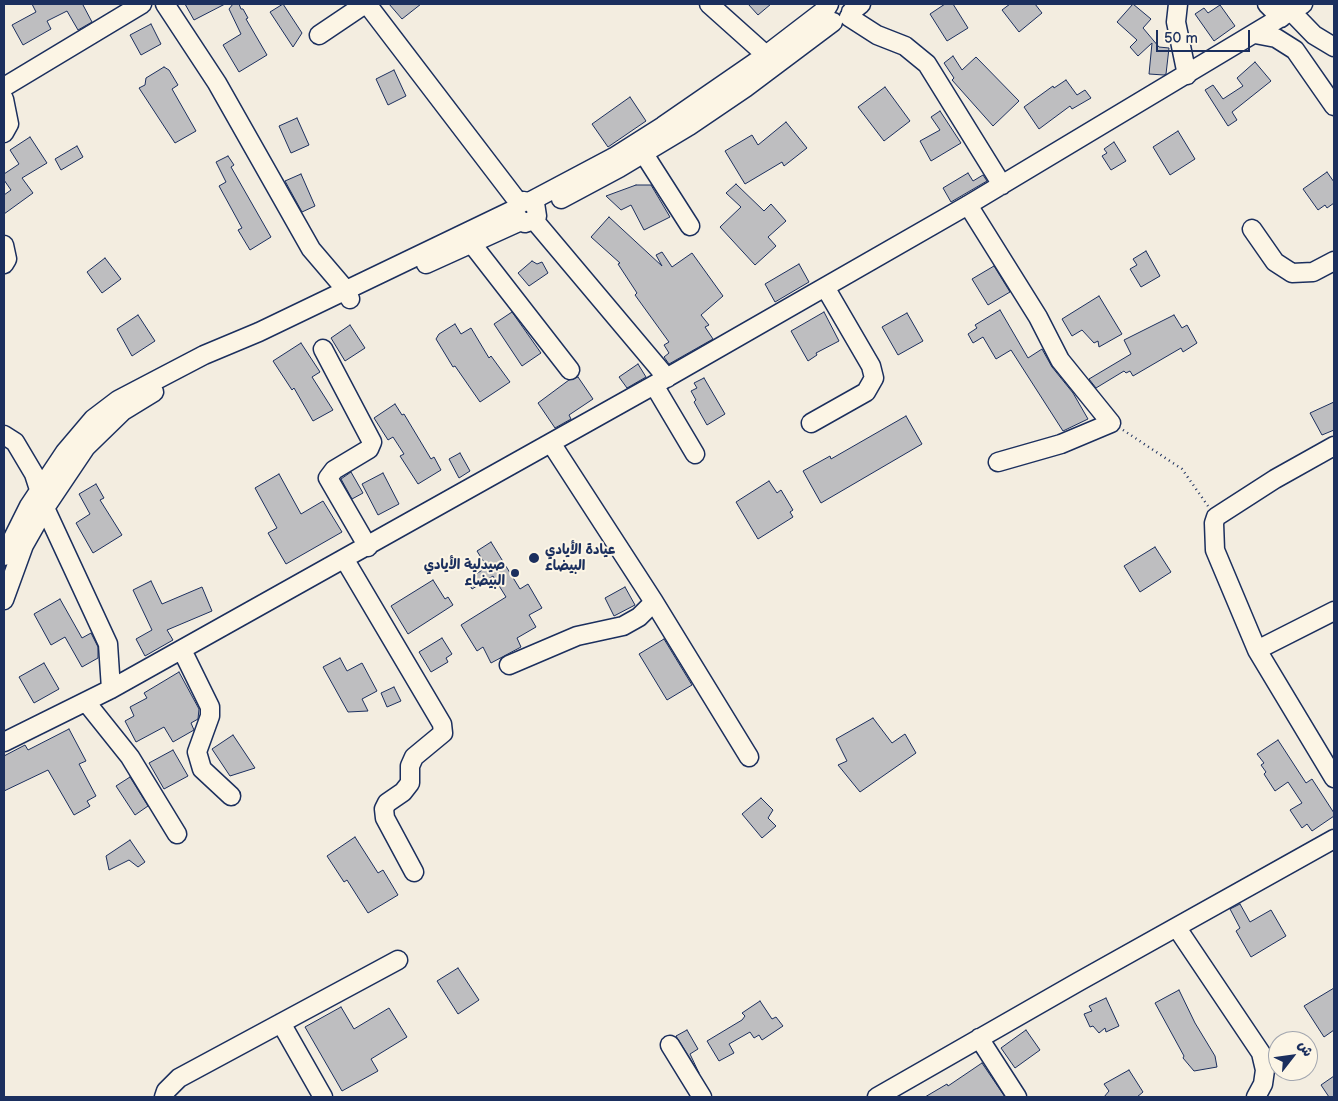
<!DOCTYPE html>
<meta charset="utf-8">
<style>
body{margin:0}
#map{position:relative;width:1338px;height:1101px;overflow:hidden;background:#f3ede0;font-family:"Balsamiq Sans","Playpen Sans Arabic",sans-serif}
canvas{display:block}
.frame{position:absolute;inset:0;border:5px solid #1b2f5e;pointer-events:none}
.north{position:absolute;left:1268px;top:1031px;width:50px;height:50px;box-sizing:border-box;background:#fcf5e5;border:1px solid #a2a6af;border-radius:50%;rotate:60deg;font-size:14px;font-weight:700;line-height:20px;text-align:center;color:#1b2f5e}
.north::after{content:'';display:block;margin:auto;width:18px;height:22px;background:#1b2f5e;clip-path:polygon(50% 0,100% 100%,50% 72%,0 100%)}
.scale{position:absolute;left:1156px;top:30px;width:94px;height:22px;box-sizing:border-box;border:2px solid #1b2f5e;border-top:0;padding-left:6px;font-size:15px;line-height:18px;white-space:nowrap;color:#1b2f5e;-webkit-text-stroke:4px #fcf5e5;paint-order:stroke}
</style>
<div id="map">
<canvas width="1338" height="1101"></canvas>
<div class="frame"></div>
<div class="north">ش</div>
<div class="scale">50 m</div>
</div>
<script>
const g = document.querySelector('canvas').getContext('2d');
g.lineJoin = 'round';
function fill(path, color) { g.fillStyle = color; g.fill(path, 'evenodd'); }
const toPath = rows => new Path2D(rows.map(r => 'M' + r).join(''));
function stroke(path, color, width, dash) { g.strokeStyle = color; g.lineWidth = width; g.lineCap = dash ? 'butt' : 'round'; g.setLineDash(dash || []); g.stroke(path); }
function label(font, color, halo, rows, align = 'center') {
  g.font = font + ' "Balsamiq Sans","Playpen Sans Arabic",sans-serif'; g.lineWidth = 4; g.setLineDash([]); g.textBaseline = 'middle'; g.strokeStyle = halo; g.fillStyle = color; for (const [text, x, y, turn = 0] of rows) {
    g.save(); g.translate(x, y); g.rotate((+turn || 0) * Math.PI / 180); g.textAlign = isNaN(turn) ? turn : align; if (halo) g.strokeText(text, 0, 0); g.fillText(text, 0, 0); g.restore();
  }
}
const building = toPath([
 [32,4,84,4,83,5,92,22,78,30,67,11,47,21,51,29,23,45,12,25,36,12,32,4],
 [185,4,225,4,194,20,185,4],
 [233,4,239,4,241,9,243,9,248,18,246,19,267,55,239,72,223,45,241,34,229,9,233,4],
 [283,4,302,33,293,47,270,12,283,4],
 [389,4,421,4,402,19,389,4],
 [748,4,771,4,758,15,748,4],
 [945,4,953,4,968,28,947,41,930,14,945,4],
 [1010,4,1035,4,1042,13,1019,32,1002,10,1010,4],
 [1133,4,1151,19,1143,28,1159,47,1169,48,1166,74,1164,75,1149,74,1152,43,1138,56,1130,47,1137,40,1117,22,1133,4],
 [1220,5,1235,26,1214,41,1195,14,1204,8,1208,13,1220,5],
 [151,24,161,44,141,55,130,35,151,24],
 [953,56,962,70,976,57,1019,101,993,126,952,80,954,78,944,63,953,56],
 [1255,62,1271,81,1232,112,1237,120,1228,126,1205,90,1213,85,1223,99,1243,86,1237,78,1255,62],
 [164,67,169,70,178,85,172,89,196,131,175,143,139,88,145,85,146,78,164,67],
 [394,70,406,96,388,105,376,79,394,70],
 [1066,80,1077,95,1085,90,1091,98,1072,109,1070,106,1039,129,1024,107,1053,86,1054,88,1066,80],
 [885,87,910,121,884,141,858,107,885,87],
 [630,97,646,121,608,147,592,124,630,97],
 [940,111,961,143,931,161,920,141,940,130,931,117,940,111],
 [297,118,309,145,291,153,279,126,297,118],
 [786,122,807,148,784,166,782,162,745,184,725,151,752,135,758,145,786,122],
 [1178,131,1195,159,1170,175,1153,147,1178,131],
 [30,137,47,163,22,178,33,193,4,214,4,195,11,190,4,180,4,174,19,164,10,150,30,137],
 [1114,142,1126,161,1111,170,1102,156,1107,153,1104,149,1114,142],
 [77,146,83,157,61,170,55,159,77,146],
 [228,156,234,165,231,167,271,237,250,250,238,230,242,228,219,186,226,182,216,162,228,156],
 [1327,172,1334,182,1334,203,1327,208,1325,205,1318,210,1303,189,1327,172],
 [968,173,973,181,983,175,987,181,951,202,943,188,968,173],
 [301,174,315,206,302,212,285,181,301,174],
 [736,184,764,211,771,204,786,221,768,237,776,246,755,265,720,227,741,207,726,193,736,184],
 [636,185,651,185,670,217,644,230,631,205,621,210,606,196,636,185],
 [609,217,662,266,656,255,662,252,672,267,692,253,723,296,701,315,709,325,705,327,713,339,669,364,664,357,669,353,664,345,669,342,635,295,637,293,618,264,620,263,591,237,609,217],
 [1146,251,1160,276,1141,287,1130,269,1137,265,1133,259,1146,251],
 [105,258,121,279,102,293,87,272,105,258],
 [532,261,537,264,542,262,548,273,529,286,518,273,532,261],
 [799,264,809,282,775,302,765,284,799,264],
 [994,266,1010,292,988,305,972,279,994,266],
 [1099,296,1122,334,1099,347,1098,341,1094,343,1082,330,1072,336,1062,319,1099,296],
 [1000,310,1028,358,1042,349,1052,367,1073,393,1088,419,1063,431,1011,350,996,359,983,337,973,343,968,334,977,328,975,325,1000,310],
 [512,312,541,353,522,366,494,324,512,312],
 [824,312,839,341,816,353,817,355,808,361,791,331,824,312],
 [907,313,923,341,898,355,882,327,907,313],
 [138,315,155,341,132,356,117,329,138,315],
 [1174,315,1182,328,1187,325,1197,343,1183,352,1181,348,1133,376,1130,371,1126,373,1124,371,1096,388,1089,379,1131,354,1124,340,1174,315],
 [455,324,461,334,471,328,489,358,491,356,510,382,480,402,455,366,453,367,436,339,439,334,455,324],
 [350,325,365,348,345,361,331,338,350,325],
 [301,343,320,372,312,377,333,410,313,421,294,388,292,390,273,361,301,343],
 [638,364,646,377,627,388,619,377,638,364],
 [578,377,593,399,569,415,571,419,555,428,538,403,569,380,578,377],
 [704,378,725,414,707,425,694,402,696,400,691,391,697,388,694,383,704,378],
 [1334,402,1334,430,1322,435,1310,413,1334,402],
 [395,404,402,415,404,414,431,459,434,457,441,470,418,484,400,456,404,454,393,437,388,440,374,418,395,404],
 [906,416,922,444,821,503,803,471,830,456,831,459,906,416],
 [460,453,470,471,459,478,449,459,460,453],
 [351,472,363,493,352,499,341,479,351,472],
 [383,473,399,504,378,515,362,484,383,473],
 [279,474,301,514,323,501,342,532,286,564,268,533,277,528,255,488,279,474],
 [769,481,777,493,781,490,793,510,790,512,793,517,758,539,736,502,769,481],
 [96,484,104,498,100,500,122,535,93,553,76,523,90,514,79,494,96,484],
 [491,542,520,589,528,584,542,608,529,615,536,627,517,638,521,647,491,663,483,647,477,651,461,625,506,597,493,576,472,589,467,580,487,567,477,551,491,542],
 [1155,547,1171,572,1140,592,1124,566,1155,547],
 [433,580,445,599,448,597,453,605,408,634,391,606,433,580],
 [151,581,162,604,202,587,212,611,167,630,173,640,145,656,136,639,152,630,133,590,151,581],
 [625,587,635,605,614,616,605,598,625,587],
 [60,599,82,638,91,633,98,647,98,658,82,667,65,637,51,645,34,614,60,599],
 [442,638,452,654,446,658,448,662,431,672,419,652,442,638],
 [664,639,692,685,667,700,639,654,664,639],
 [340,658,347,671,362,663,377,691,362,699,368,711,348,712,323,667,340,658],
 [44,663,59,689,34,703,19,677,44,663],
 [179,672,199,709,198,719,191,723,194,730,173,742,164,727,136,742,125,721,134,716,130,707,147,698,144,693,179,672],
 [394,687,401,701,387,707,381,693,394,687],
 [873,718,892,743,905,734,916,753,860,792,838,765,847,761,836,739,873,718],
 [69,729,86,761,79,764,96,796,87,801,90,806,74,815,48,770,4,791,4,756,25,745,28,750,69,729],
 [233,735,255,768,230,776,212,749,233,735],
 [1278,740,1306,783,1312,779,1334,813,1334,816,1312,831,1307,824,1302,828,1290,810,1302,803,1288,782,1275,791,1264,774,1266,772,1261,765,1264,763,1257,754,1278,740],
 [173,750,188,776,164,789,149,763,173,750],
 [130,777,148,806,135,815,116,786,130,777],
 [761,798,773,810,768,818,776,826,762,838,742,814,761,798],
 [355,837,378,873,383,870,398,895,368,913,347,880,344,882,327,856,355,837],
 [130,840,145,862,138,867,129,860,109,870,106,856,130,840],
 [1240,904,1250,922,1271,910,1286,936,1251,957,1236,931,1240,928,1230,909,1240,904],
 [458,968,479,1000,458,1014,437,981,458,968],
 [1334,988,1334,1030,1324,1037,1304,1006,1334,988],
 [1179,990,1195,1023,1215,1056,1217,1067,1194,1071,1183,1058,1184,1056,1155,1003,1179,990],
 [1106,998,1119,1026,1106,1032,1105,1028,1099,1033,1093,1026,1090,1027,1084,1014,1092,1011,1089,1006,1106,998],
 [760,1001,772,1019,776,1017,783,1026,762,1040,759,1035,754,1038,750,1032,729,1044,734,1053,719,1061,707,1041,742,1020,745,1016,742,1013,760,1001],
 [341,1007,354,1029,389,1008,407,1037,371,1059,378,1071,342,1091,305,1027,341,1007],
 [687,1030,698,1049,690,1054,699,1073,676,1036,687,1030],
 [1026,1030,1040,1050,1015,1068,1001,1048,1026,1030],
 [982,1063,1005,1097,925,1097,947,1084,948,1086,982,1063],
 [1129,1070,1143,1092,1137,1097,1104,1097,1109,1091,1104,1084,1129,1070],
 [1334,1076,1334,1097,1329,1097,1321,1085,1334,1076]
]);
fill(building, '#bebec0');
stroke(building, '#1b2f5e', 1);
const minor = toPath([
 [165,4,217,83,311,249,346,290,350,299],
 [367,4,519,203],
 [709,4,766,55],
 [1178,4,1176,22,1187,75],
 [1267,4,1281,18],
 [1284,4,1314,35,1334,47],
 [851,12,861,4],
 [849,17,877,35,905,46,927,64,1002,185],
 [1255,34,1276,38,1295,50,1334,106],
 [319,35,365,4],
 [4,87,142,4],
 [4,99,9,124,4,133],
 [644,154,690,226],
 [561,199,619,168,689,126,745,88,833,22],
 [531,201,614,157,663,126,766,55,826,9,829,4],
 [968,205,1038,317,1060,360,1111,423,1061,444,998,462],
 [534,220,667,378],
 [1252,229,1275,262,1292,273,1313,272,1334,261],
 [472,244,570,370],
 [4,245,7,259,4,264],
 [426,264,521,221],
 [323,349,372,442,369,449,334,470,328,478,368,547],
 [654,385,695,454],
 [811,423,866,392,874,378,871,366,825,287],
 [4,435,15,442,34,474,45,508,108,644,111,689],
 [551,443,654,602,749,757],
 [4,556,29,506,65,452,93,419,118,400,204,355,259,332,515,209,523,201,535,203,537,216,534,220,525,223,517,218,515,209],
 [345,560,442,724,443,733,414,757,410,766,410,783,403,792,387,803,384,809,385,818,414,872],
 [4,600,24,545,45,508,86,447,123,411,154,392],
 [1334,611,1257,650,1334,778],
 [182,650,210,707,210,716,197,752,202,769,231,796],
 [1257,650,1215,550,1214,523,1216,517,1275,479,1334,446],
 [509,665,577,636,623,626,639,617,654,602],
 [86,702,130,757,177,834],
 [4,742,111,689,654,385,968,205,1303,4],
 [1177,928,1261,1053,1265,1070,1263,1084,1256,1097],
 [281,1023,323,1097],
 [979,1038,1017,1097],
 [670,1045,702,1097],
 [164,1097,166,1091,179,1078,398,960],
 [877,1097,1078,982,1334,839]
]);
stroke(minor, '#1b2f5e', 21);
stroke(toPath([
 [1123,430,1182,469,1208,506]
]), '#1b2f5e', 2.5, [1, 4]);
stroke(minor, '#fcf5e5', 18);
for (const [x, y, r, color] of [
 [534,558,6,"#1b2f5e"],
 [515,573,5,"#1b2f5e"]
]) { const dot = new Path2D(); dot.arc(x, y, r, 0, 2 * Math.PI); g.fillStyle = color; g.fill(dot); stroke(dot, '#fcf5e5', 2); }
label('bold 14px', '#1b2f5e', '#fcf5e5', [
 ["عيادة الأيادي",545,550],
 ["البيضاء",545,566],
 ["صيدلية الأيادي",505,565,"right"],
 ["البيضاء",505,581,"right"]
], 'left');
</script>
